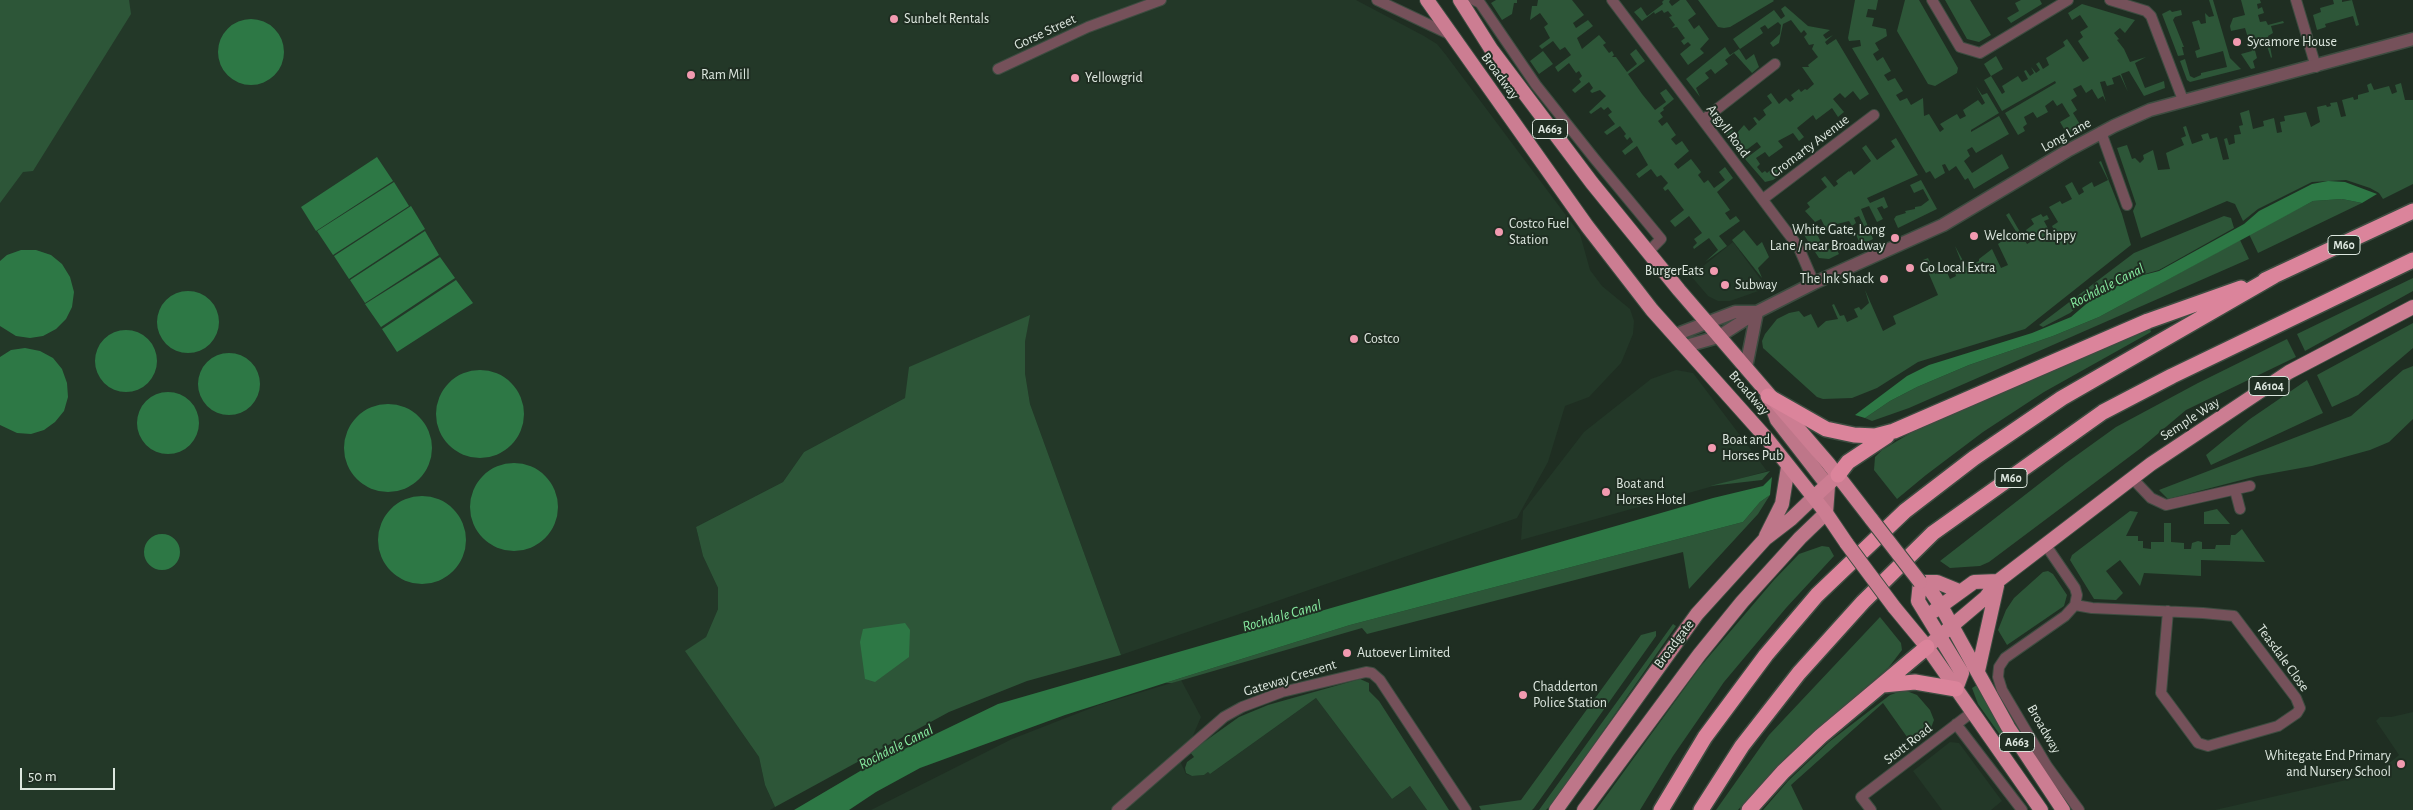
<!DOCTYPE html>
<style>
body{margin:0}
#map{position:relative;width:2413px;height:810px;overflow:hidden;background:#1f2e22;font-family:"Alegreya Sans",sans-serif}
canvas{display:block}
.scale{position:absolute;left:20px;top:768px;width:95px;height:22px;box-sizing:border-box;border:2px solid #dde7df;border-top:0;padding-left:6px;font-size:15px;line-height:18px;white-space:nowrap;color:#dde7df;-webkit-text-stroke:4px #1f2e22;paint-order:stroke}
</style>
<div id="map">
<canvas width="2413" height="810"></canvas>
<div class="scale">50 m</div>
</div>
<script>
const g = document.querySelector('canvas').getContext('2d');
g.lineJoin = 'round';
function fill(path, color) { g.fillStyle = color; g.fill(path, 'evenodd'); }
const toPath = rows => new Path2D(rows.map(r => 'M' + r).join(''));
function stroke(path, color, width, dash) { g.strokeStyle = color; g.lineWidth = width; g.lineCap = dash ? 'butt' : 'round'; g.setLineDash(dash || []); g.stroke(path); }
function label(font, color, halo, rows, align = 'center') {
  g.font = font + ' "Alegreya Sans",sans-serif'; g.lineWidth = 4; g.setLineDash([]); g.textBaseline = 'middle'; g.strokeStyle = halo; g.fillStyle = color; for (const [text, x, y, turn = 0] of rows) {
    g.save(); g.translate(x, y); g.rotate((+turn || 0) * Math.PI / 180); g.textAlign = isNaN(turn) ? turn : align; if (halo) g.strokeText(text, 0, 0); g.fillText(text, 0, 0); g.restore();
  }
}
fill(toPath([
 [0,0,1356,0,1424,36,1437,44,1446,55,1580,234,1590,270,1602,286,1630,309,1634,321,1633,334,1621,363,1589,397,1565,406,1548,462,1517,518,1121,655,1030,404,1025,373,1025,342,1029,316,905,398,804,452,783,482,696,527,703,556,718,588,718,609,706,637,686,652,759,757,765,785,775,807,770,810,0,810],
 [1733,242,1767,288,1730,301,1718,301,1708,296,1691,276],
 [1676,370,1693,373,1767,471,1521,540,1523,511,1584,432,1651,379],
 [1181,680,1201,717,1181,763,1186,774,1192,776,1204,775,1208,772,1210,774,1316,698,1392,799,1410,786,1427,810,871,810,1012,739,1099,705],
 [2413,712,2413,810,2215,810,2377,773,2399,755,2376,721,2380,717,2391,717],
 [1950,742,1959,743,2002,801,1991,810,1942,810,1913,771]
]), '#233828');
fill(toPath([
 [0,0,129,0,131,14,33,171,23,172,0,203],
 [1496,0,1517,0,1517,3,1514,3,1512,14,1502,20,1491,3],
 [1538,0,1572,0,1584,15,1573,23,1576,28,1588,20,1593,26,1577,38,1582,49,1599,35,1606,43,1603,45,1609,53,1612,51,1614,55,1612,57,1616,57,1627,72,1637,64,1630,54,1636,49,1645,61,1628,74,1642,94,1655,110,1666,102,1660,93,1666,89,1674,99,1663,108,1664,110,1660,113,1663,117,1658,121,1662,126,1667,122,1676,135,1671,139,1676,145,1682,141,1689,151,1674,164,1678,169,1691,159,1701,172,1698,175,1704,183,1708,180,1714,188,1725,180,1719,172,1725,167,1733,178,1717,192,1730,210,1725,213,1730,220,1736,216,1740,221,1719,236,1727,246,1705,262,1718,250,1709,238,1694,249,1693,247,1697,243,1694,239,1702,233,1689,216,1675,227,1670,221,1684,210,1668,189,1665,191,1663,188,1668,183,1661,175,1657,177,1651,169,1639,178,1636,174,1648,165,1637,146,1625,155,1622,151,1633,142,1630,137,1627,140,1624,136,1626,134,1620,126,1607,135,1604,132,1615,124,1608,115,1612,112,1608,107,1604,110,1601,107,1591,114,1589,112,1606,96,1600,90,1592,93,1590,91,1593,88,1589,82,1575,93,1572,90,1581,82,1579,79,1582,76,1579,71,1576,73,1569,63,1558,72,1555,67,1571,55,1565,47,1560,50,1553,41,1542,49,1539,46,1550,38,1544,27,1548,24,1540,13,1530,20,1532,6,1537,6],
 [1664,0,1670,0,1669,2,1672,6,1680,0,1686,0,1696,14,1688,20,1694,29,1699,25,1709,39,1700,49,1704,53,1688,65,1680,54,1691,45,1688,42,1684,45,1681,41,1685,38,1684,37,1677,27,1672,28,1675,25,1669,17,1672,16,1668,11,1664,13,1662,10,1655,14,1654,12,1642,21,1634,12,1641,7,1647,16,1663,4,1662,2],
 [1698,0,1773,0,1774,1,1730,27,1724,28,1718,27],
 [1855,0,1878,0,1876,10,1868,9,1866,17,1874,18,1872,26,1886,29,1887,36,1875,43,1879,50,1873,54,1877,61,1883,57,1891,71,1884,75,1888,81,1895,78,1903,91,1896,95,1900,101,1907,98,1911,105,1923,98,1924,116,1929,114,1940,132,1944,129,1940,124,1957,114,1960,119,1966,116,1963,110,1978,100,1982,105,1985,103,1976,86,1982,95,1987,93,1999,113,1971,130,1971,132,1999,116,2009,134,1976,153,1972,147,1967,150,1970,156,1964,161,1972,173,2002,154,2009,168,1974,189,1968,178,1965,180,1956,166,1949,171,1945,164,1942,165,1945,173,1935,179,1930,171,1926,173,1852,48,1861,46,1860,40,1849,41,1848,38],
 [1905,0,1919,0,1958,68,1957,73,1935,86,1928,84,1897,31],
 [1945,0,1970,0,1991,35,1979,42,1967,39],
 [2021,0,2040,0,2042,4,2011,23,2007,18,2019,11,2015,3],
 [2209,0,2213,0,2230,58,2241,69,2190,82,2187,80,2180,61,2185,59,2190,76,2194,78,2201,75,2201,73,2227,67,2223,51,2197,58,2195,51,2200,49,2192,22,2199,20,2201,24,2206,23,2205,13,2209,17,2214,16],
 [2241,0,2260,0,2261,3,2257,4,2258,9,2262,7,2264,13,2258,15,2260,22,2266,21,2268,25,2283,21,2284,23,2271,26,2273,33,2268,36,2272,57,2271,58,2265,40,2253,43,2257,58,2253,61,2255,68,2251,69,2241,54,2252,51,2245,28,2231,31,2230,26,2233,18,2245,15],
 [2333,0,2342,0,2342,2,2352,0,2359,25,2356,26,2353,16,2325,24,2326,27,2317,30,2313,15,2321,12,2320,8,2334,4],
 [2082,4,2135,20,2125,33,2120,28,2114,33,2119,39,2117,40,2124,49,2130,62,2146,57,2135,63,2145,88,2164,81,2165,88,2144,96,2129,71,2121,74,2128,92,2120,75,2112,78,2114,84,2107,86,2105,81,2100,82,2106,102,2103,96,2098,99,2092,89,2086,93,2081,85,2073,89,2077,96,2071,100,2077,110,2073,113,2081,126,2067,134,2060,122,2070,116,2062,103,2057,106,2053,100,2045,106,2048,112,2037,118,2033,112,2024,117,2027,124,2023,127,2025,131,2018,135,2005,113,2056,83,2055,81,2002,111,1984,80,1991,76,1984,64,1996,56,2003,69,1991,76,2002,94,2005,92,2002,86,2018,76,2022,82,2028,79,2024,71,2026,70,2030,76,2034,73,2031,67,2036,73,2040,70,2036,64,2039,62,2043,69,2049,65,2046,58,2065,46,2063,42,2067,39,2083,62,2089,58,2078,41,2083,37,2080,32,2088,27,2080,15,2072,20,2068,13],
 [1785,6,1808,26,1830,30,1823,35,1826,39,1833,35,1825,42,1827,45,1836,39,1869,94,1860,100,1853,91,1845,98,1840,93,1833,99,1844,112,1838,117,1832,108,1816,120,1813,115,1797,128,1804,137,1799,141,1793,133,1778,141,1783,147,1769,157,1765,152,1756,158,1760,164,1757,167,1762,173,1765,171,1767,173,1775,166,1782,174,1773,180,1765,182,1745,159,1761,147,1757,142,1741,154,1723,131,1729,126,1736,134,1744,125,1749,131,1757,124,1753,118,1755,117,1759,121,1766,115,1763,110,1772,103,1767,96,1771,93,1779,104,1786,98,1790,102,1794,99,1791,95,1799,89,1801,92,1805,89,1807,90,1814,84,1802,67,1809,67,1808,65,1818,57,1812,49,1814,44,1809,45,1804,37,1807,34,1804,30,1801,33,1791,20,1783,24,1779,43,1773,47,1770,43,1780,34,1781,25,1778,22,1768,29,1765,25,1760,28,1763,33,1740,49,1733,39,1774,10,1781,19,1785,16,1781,9],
 [2170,10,2172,12,2181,10,2182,15,2175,17,2173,20,2184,47,2182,47,2184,55,2178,56,2162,14],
 [1725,47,1730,55,1739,49,1746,60,1754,54,1759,67,1752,73,1734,53,1725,60,1728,64,1715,74,1711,69,1705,73,1709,78,1696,88,1700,97,1686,79],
 [1543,51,1553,64,1539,74,1530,61],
 [2371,83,2374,90,2389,86,2392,94,2397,92,2395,85,2401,83,2405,100,2413,100,2413,184,2383,199,2379,193,2370,188,2346,180,2312,182,2258,209,2243,221,2235,204,2227,201,2141,238,2133,211,2136,204,2117,148,2127,145,2132,159,2135,158,2140,163,2144,159,2143,155,2153,150,2158,170,2170,169,2166,153,2184,145,2181,138,2186,136,2183,127,2186,126,2192,144,2203,140,2201,135,2208,133,2210,139,2217,137,2223,160,2229,159,2224,139,2227,138,2229,145,2235,143,2234,135,2241,134,2239,126,2243,125,2240,113,2249,110,2253,129,2264,126,2263,121,2274,118,2277,133,2282,132,2280,122,2285,121,2284,116,2306,112,2311,127,2320,122,2317,107,2326,105,2327,107,2331,106,2330,103,2337,102,2341,117,2346,116,2342,100,2353,97,2354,100,2358,99,2358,95,2369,92,2367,85],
 [1896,138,1918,175,1867,198,1870,203,1884,197,1888,207,1884,209,1882,206,1877,208,1883,219,1877,222,1869,206,1861,209,1873,239,1861,245,1856,235,1866,230,1859,216,1854,218,1856,223,1852,226,1849,221,1837,224,1823,234,1822,232,1817,234,1825,251,1835,246,1839,254,1829,259,1819,258,1804,235,1824,225,1821,219,1815,222,1805,211,1810,207,1807,203,1827,187,1821,179,1825,176,1834,187,1838,184,1836,181,1849,171,1850,172,1851,170,1854,175,1871,161,1862,148,1866,145,1877,160,1895,147,1891,141],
 [2101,161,2122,214,2131,245,2025,329,1918,362,1877,388,1852,398,1823,399,1817,397,1763,348,1762,341,1765,334,1777,319,1789,313,1799,311,1804,317,1811,314,1818,328,1826,321,1838,319,1832,305,1834,304,1840,316,1844,315,1847,322,1858,317,1854,309,1859,307,1861,310,1869,303,1865,290,1883,331,1896,324,1893,316,1938,295,1923,260,1928,258,1935,274,1946,270,1950,279,1956,276,1955,272,1959,270,1958,266,1962,264,1955,246,1967,268,1979,261,1979,259,1992,249,2001,268,2008,265,1998,244,2005,239,2004,237,2017,233,2006,215,2009,213,2027,244,2032,241,2026,230,2034,224,2031,219,2041,214,2043,217,2047,215,2049,219,2044,221,2051,234,2055,232,2052,226,2058,222,2049,207,2060,201,2062,204,2072,199,2065,186,2072,182,2079,195,2084,192,2082,188,2092,182,2094,187,2108,180,2099,162],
 [1921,180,1937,209,1898,228,1894,219,1896,216,1906,213,1905,211,1915,209,1915,207,1921,206,1929,200,1923,189,1914,193,1910,185],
 [2342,199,2362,203,2258,253,2249,234,2313,201],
 [2224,216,2231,218,2234,228,2159,270,2131,278,2092,295,2070,313,2043,327,2039,325,2134,253],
 [1744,230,1757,246,1762,242,1769,257,1758,268,1762,278,1732,240],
 [2240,240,2249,259,1909,408,1872,421,1865,418,1890,401,1917,387,1969,365,2053,336,2099,317],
 [2413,278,2413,291,2305,351,2297,334],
 [1030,315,1025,342,1025,373,1030,404,1121,655,1027,681,949,712,775,807,765,785,759,757,685,651,706,637,718,609,718,588,703,556,696,527,783,482,804,452,905,398,909,367],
 [2413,323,2413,348,2358,395,2332,407,2317,375],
 [2149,325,2151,332,2044,392,1983,432,1926,475,1897,499,1874,470,1875,457,1882,450,1919,428],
 [2287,339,2296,357,2186,410,2141,448,1989,562,1980,566,1950,568,1940,561,2066,463,2116,427,2198,383],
 [2413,366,2413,419,2389,442,2370,450,2312,466,2257,476,2168,499,2159,490,2351,416,2403,370],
 [2307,380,2323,413,2211,465,2206,455,2250,419],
 [1770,471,1762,480,1710,486],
 [1770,495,1758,514,1689,589,1683,552,1367,634,1362,628,1172,683,1165,683,1350,625,1743,522,1760,502],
 [2217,509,2230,524,2204,524,2204,512],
 [2130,511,2138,512,2126,536,2138,536,2138,541,2143,541,2143,548,2151,549,2151,542,2164,542,2164,523,2171,523,2171,542,2184,543,2184,549,2191,549,2192,543,2198,541,2202,542,2202,549,2215,549,2216,545,2230,545,2231,535,2235,535,2242,529,2265,562,2201,560,2201,576,2144,573,2140,586,2120,560,2106,571,2123,593,2116,600,2094,599,2070,560,2072,555],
 [1822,546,1829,547,1834,556,1786,608,1724,682,1673,756,1640,810,1596,810,1700,667,1774,580,1799,554],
 [2048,571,2053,574,2067,595,2064,606,2007,645,1998,630,2006,610,2014,598,2043,572],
 [1880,617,1901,643,1902,650,1889,667,1786,757,1738,810,1716,810,1769,735],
 [1673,624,1676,626,1590,750,1550,806,1546,810,1539,810],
 [1656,631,1656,636,1534,808,1532,810,1481,810,1479,806,1521,800,1641,635],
 [1360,679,1369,683,1369,691,1379,701,1449,810,1427,810,1410,786,1392,799,1316,698,1210,774,1208,772,1204,775,1192,776,1186,773,1185,768,1187,762,1194,757,1190,752,1239,717,1268,705],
 [1977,685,2006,737,2003,739,1978,704,1972,688],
 [1904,690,1917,695,1930,710,1934,720,1931,728,1912,744,1883,703,1791,785,1803,810,1763,810,1788,781,1829,742,1890,695]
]), '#2d5638');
fill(toPath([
 '218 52a33 33 0 1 1 66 0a33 33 0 1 1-66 0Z',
 [377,157,393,181,316,231,301,207],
 [2328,181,2345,182,2377,194,2362,203,2342,199,2313,201,2099,317,2053,336,1969,365,1917,387,1890,401,1865,418,1855,415,1907,376,1929,365,2032,333,2071,317,2092,299,2132,278,2159,271,2244,224,2259,211,2312,184],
 [394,182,409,206,333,255,317,231],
 [411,206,425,229,349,279,334,256],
 [425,231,439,255,365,303,350,280],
 [21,250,36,250,51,255,62,264,70,277,74,292,72,307,66,319,56,329,43,336,30,338,16,336,0,326,0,261,7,255],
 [440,257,455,278,381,327,365,304],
 [456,280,473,303,397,352,382,329],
 '157 322a31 31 0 1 1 62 0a31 31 0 1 1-62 0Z',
 '95 361a31 31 0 1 1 62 0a31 31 0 1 1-62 0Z',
 [25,348,40,351,53,358,62,369,67,383,68,397,64,411,55,422,44,430,31,434,17,433,0,425,0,357,11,350],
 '198 384a31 31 0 1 1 62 0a31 31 0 1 1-62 0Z',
 '436 414a44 44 0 1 1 88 0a44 44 0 1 1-88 0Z',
 '137 423a31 31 0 1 1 62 0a31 31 0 1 1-62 0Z',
 '344 448a44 44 0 1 1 88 0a44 44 0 1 1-88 0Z',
 '470 507a44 44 0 1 1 88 0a44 44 0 1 1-88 0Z',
 [1772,477,1770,495,1760,502,1743,522,1350,625,1165,683,1065,715,920,768,876,792,849,810,794,810,867,767,998,704,1713,498,1763,486],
 '378 540a44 44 0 1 1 88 0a44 44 0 1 1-88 0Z',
 '144 552a18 18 0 1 1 36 0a18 18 0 1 1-36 0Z',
 [905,623,910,630,909,657,875,682,865,679,860,642,863,629]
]), '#2d7845');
const minor = toPath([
 [1377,0,1449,34],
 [1474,0,1480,3,1536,85,1594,158,1661,239,1649,251],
 [1612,0,1787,232,1798,246,1814,283],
 [1932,0,1960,47,1980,53,2068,0],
 [2110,0,2146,11,2151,16,2183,100],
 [2296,0,2316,67],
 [998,69,1088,27,1161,0],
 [1703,120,1775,64],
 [2101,132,2127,205],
 [1763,199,1874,115],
 [2132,478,2151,498,2166,505,2250,486],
 [2235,490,2240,509],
 [2045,544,2075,588,2077,595,2075,605,2065,616,2005,658,1999,667,1998,677,2002,690,2047,766,2079,810],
 [2075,605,2092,608,2203,613,2234,616,2296,698,2300,708,2297,713,2278,726,2208,746,2198,743,2161,693,2168,611],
 [1956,724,2022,810],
 [1117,810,1224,717,1242,707,1282,692,1366,672,1372,673,1380,680,1466,810],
 [1871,810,1861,797,1971,713]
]);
const tertiary = toPath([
 [1675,335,1735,312,1757,312],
 [1686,346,1718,337,1757,312,1814,283,1943,225,2067,151,2114,126,2150,110,2413,39],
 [1746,367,1757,312]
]);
const primary = toPath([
 [1766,536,1782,504,1788,467],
 [1556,810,1697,614,1765,539,1791,519,1814,497],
 [1584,810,1699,655,1742,602,1800,538,1826,513,1828,486,1777,420,1768,396]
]);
const trunk = toPath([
 [1427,0,1587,226,1652,310,1768,440,1826,513,1847,544],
 [1460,0,1491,49,1592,183,1679,290,1828,463,1872,520],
 [1814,497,1838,475],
 [1920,582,1931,591,1941,606,2008,727,2063,810],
 [1920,582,1918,601,1962,673,1956,689],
 [1920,582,1937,582,1959,591],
 [1894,607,1927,647,2041,810],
 [1934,611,1974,582,1998,581],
 [1927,647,1986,597,1998,581,2151,464,2289,372,2413,307],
 [1978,671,1997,586]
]);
const motorway = toPath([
 [2265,280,2413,211],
 [1768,396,1826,429,1854,435,1875,436,1894,431,2148,321,2241,288],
 [1838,475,1848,462,1887,436],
 [1883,685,1915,682,1956,689],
 [1661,810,1705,737,1766,655,1817,595,1905,511,1974,458,2062,398,2274,276],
 [1701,810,1742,746,1799,673,1863,602,1933,533,2103,412,2172,376,2413,260],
 [1749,810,1783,772,1821,736,1927,647]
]);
stroke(minor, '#3d4c40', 12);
stroke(tertiary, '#3d4c40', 15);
stroke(primary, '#3d4c40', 16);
stroke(trunk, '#3d4c40', 16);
stroke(motorway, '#3d4c40', 18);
stroke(minor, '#75515a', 10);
stroke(tertiary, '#75515a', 12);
stroke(primary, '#be7689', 14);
stroke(trunk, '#cc7d92', 14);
stroke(motorway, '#db849b', 15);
const trunkBridge = toPath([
 [1872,520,1920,582],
 [1847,544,1894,607]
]);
stroke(trunkBridge, '#3d4c40', 16, []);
stroke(trunkBridge, '#cc7d92', 14);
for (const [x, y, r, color] of [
 [894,19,5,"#f29ab0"],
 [2237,42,5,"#f29ab0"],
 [691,75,5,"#f29ab0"],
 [1075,78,5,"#f29ab0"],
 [1499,232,5,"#f29ab0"],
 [1974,236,5,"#f29ab0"],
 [1895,238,5,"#f29ab0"],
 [1910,268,5,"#f29ab0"],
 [1714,271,5,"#f29ab0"],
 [1884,279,5,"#f29ab0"],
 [1725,285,5,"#f29ab0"],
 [1354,339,5,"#f29ab0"],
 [1712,448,5,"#f29ab0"],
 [1606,492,5,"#f29ab0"],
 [1347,653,5,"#f29ab0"],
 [1523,695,5,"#f29ab0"],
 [2401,764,5,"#f29ab0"]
]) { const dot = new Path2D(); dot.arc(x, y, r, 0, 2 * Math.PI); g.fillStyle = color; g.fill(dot); stroke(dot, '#1f2e22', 2); }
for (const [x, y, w] of [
 [1550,129,35],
 [2344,245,32],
 [2269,386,40],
 [2011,478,32],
 [2017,742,35]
]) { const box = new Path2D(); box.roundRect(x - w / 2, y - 9.5, w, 19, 4); g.fillStyle = '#1f2e22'; g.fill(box); stroke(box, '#dde7df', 1); }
label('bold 12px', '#dde7df', null, [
 ["A663",1550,129],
 ["M60",2344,245],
 ["A6104",2269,386],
 ["M60",2011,478],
 ["A663",2017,742]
]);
label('14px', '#dde7df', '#1f2e22', [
 ["Sunbelt Rentals",904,19],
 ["Sycamore House",2247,42],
 ["Ram Mill",701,75],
 ["Yellowgrid",1085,78],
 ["Costco Fuel",1509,224],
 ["Station",1509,240],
 ["White Gate, Long",1885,230,"right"],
 ["Lane / near Broadway",1885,246,"right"],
 ["Welcome Chippy",1984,236],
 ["Go Local Extra",1920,268],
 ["BurgerEats",1704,271,"right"],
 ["The Ink Shack",1874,279,"right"],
 ["Subway",1735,285],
 ["Costco",1364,339],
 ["Boat and",1722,440],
 ["Horses Pub",1722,456],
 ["Boat and",1616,484],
 ["Horses Hotel",1616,500],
 ["Autoever Limited",1357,653],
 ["Chadderton",1533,687],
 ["Police Station",1533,703],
 ["Whitegate End Primary",2391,756,"right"],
 ["and Nursery School",2391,772,"right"]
], 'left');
label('14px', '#dde7df', '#1f2e22', [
 ["Gorse Street",1045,32,-25],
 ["Broadway",1500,76,54],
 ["Argyll Road",1728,131,53],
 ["Long Lane",2066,135,-29],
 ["Cromarty Avenue",1810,146,-37],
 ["Broadway",1749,393,49],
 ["Semple Way",2190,419,-33],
 ["Broadgate",1674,644,-53],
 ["Teasdale Close",2283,658,54],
 ["Gateway Crescent",1290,678,-17],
 ["Broadway",2044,729,60],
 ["Stott Road",1908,744,-38]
]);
label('italic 15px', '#86e99f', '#1f2e22', [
 ["Rochdale Canal",2107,286,-27],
 ["Rochdale Canal",1282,616,-16],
 ["Rochdale Canal",896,747,-27]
]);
</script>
